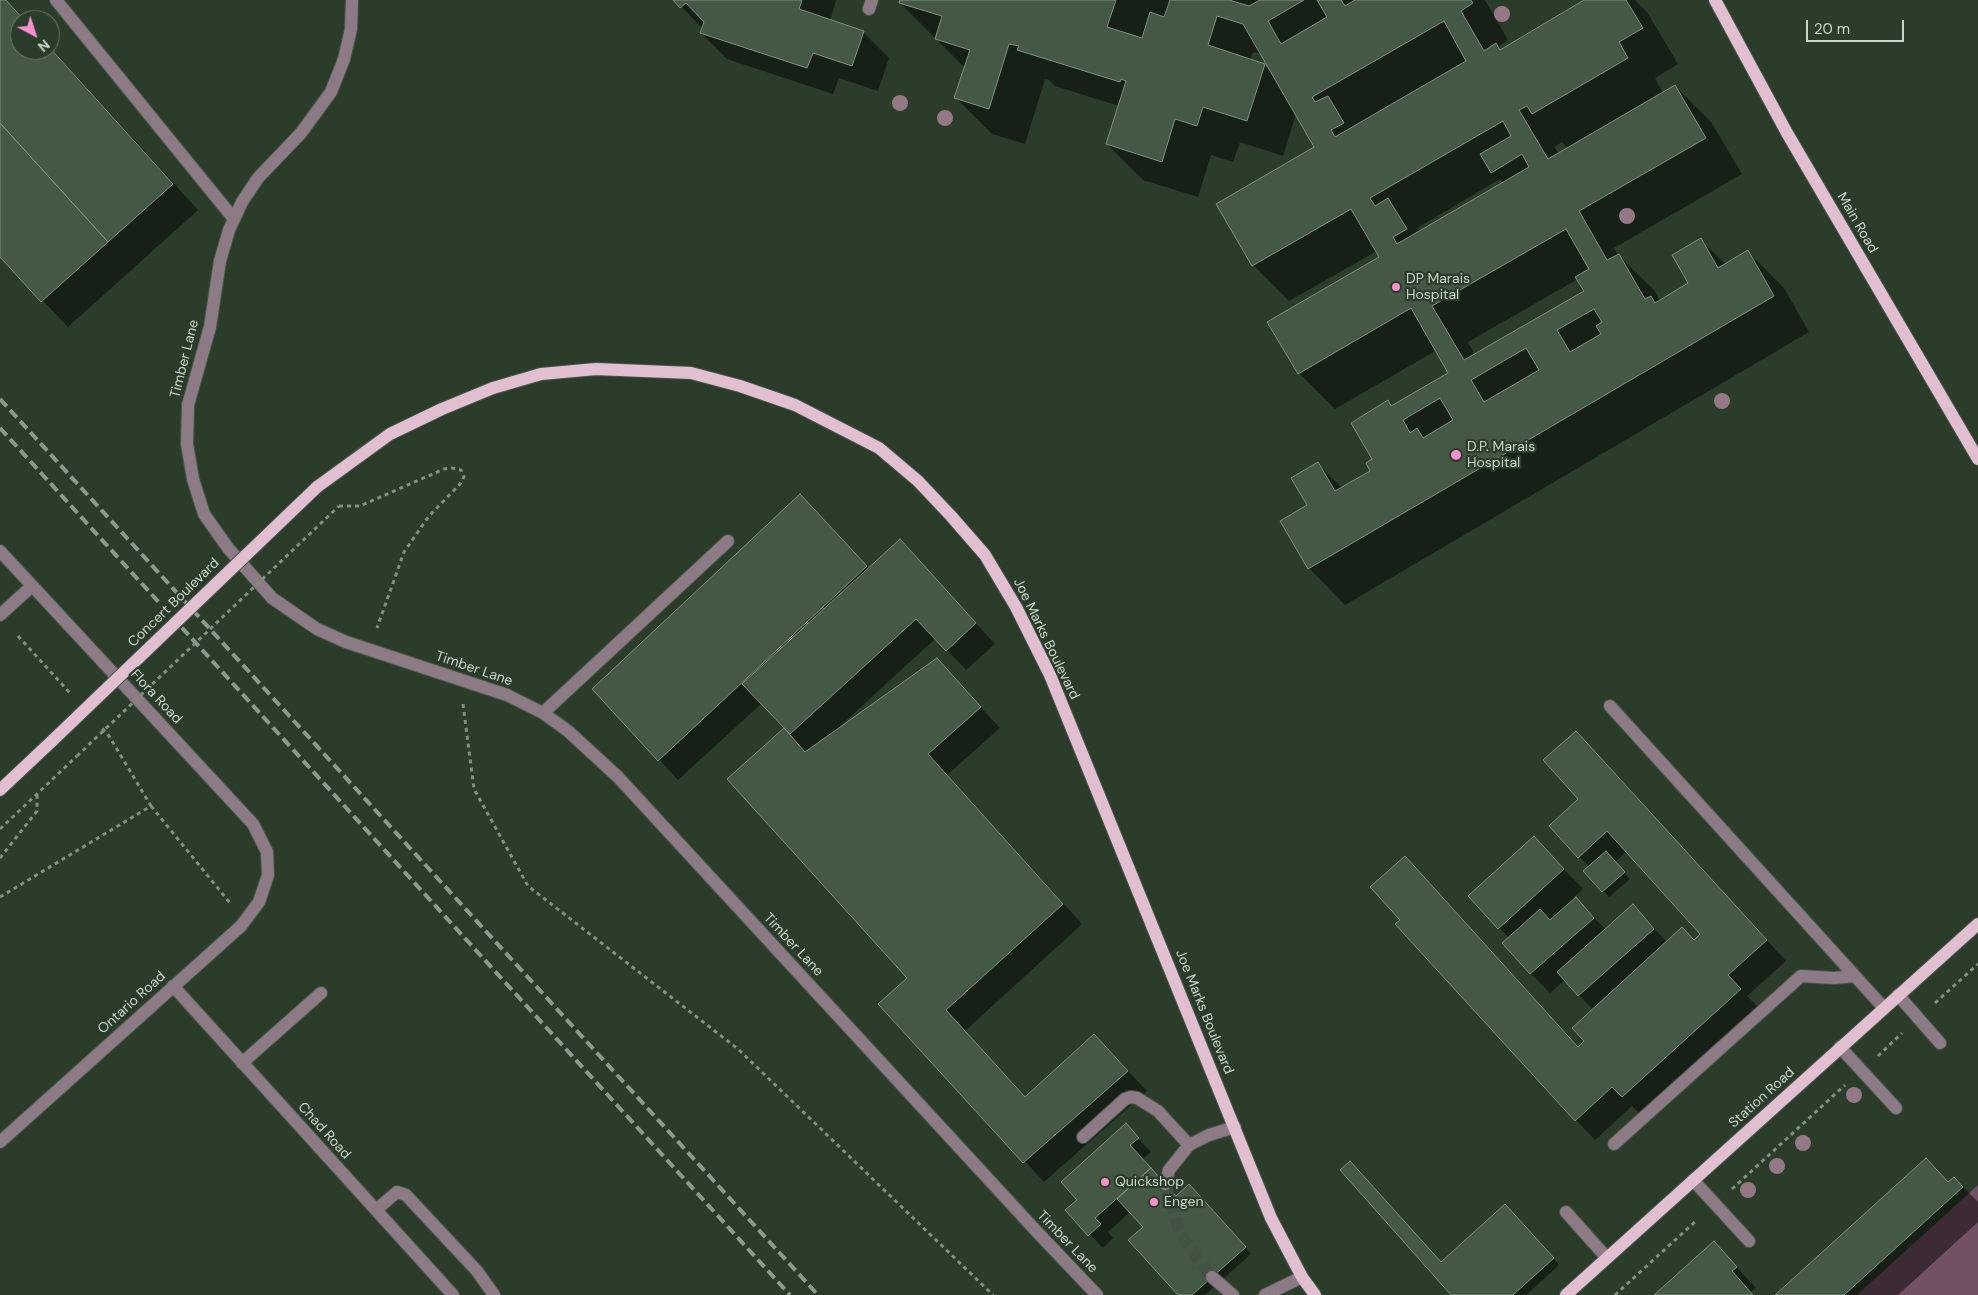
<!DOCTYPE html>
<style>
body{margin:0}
#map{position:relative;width:1978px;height:1295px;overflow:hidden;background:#2b3c2b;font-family:"DM Sans",sans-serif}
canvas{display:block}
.north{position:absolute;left:10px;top:10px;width:50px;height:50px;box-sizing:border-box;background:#2b3c2b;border:1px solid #6b796b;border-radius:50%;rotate:140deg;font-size:14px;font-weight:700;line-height:20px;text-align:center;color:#cbd5cb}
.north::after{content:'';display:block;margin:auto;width:18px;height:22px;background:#f790cd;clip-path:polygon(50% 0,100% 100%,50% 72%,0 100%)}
.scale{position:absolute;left:1806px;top:20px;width:98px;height:22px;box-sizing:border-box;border:2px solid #cbd5cb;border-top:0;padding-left:6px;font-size:15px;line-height:18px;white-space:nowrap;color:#cbd5cb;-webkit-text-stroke:4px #2b3c2b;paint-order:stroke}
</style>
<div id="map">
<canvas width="1978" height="1295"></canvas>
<div class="north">N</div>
<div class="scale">20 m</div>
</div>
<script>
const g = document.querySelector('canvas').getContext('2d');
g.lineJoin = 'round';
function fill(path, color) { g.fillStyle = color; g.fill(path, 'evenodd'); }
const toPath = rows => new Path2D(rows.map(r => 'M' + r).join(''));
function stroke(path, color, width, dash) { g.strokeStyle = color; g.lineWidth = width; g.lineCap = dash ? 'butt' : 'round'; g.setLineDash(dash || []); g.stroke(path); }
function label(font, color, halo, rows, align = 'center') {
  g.font = font + ' "DM Sans",sans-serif'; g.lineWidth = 4.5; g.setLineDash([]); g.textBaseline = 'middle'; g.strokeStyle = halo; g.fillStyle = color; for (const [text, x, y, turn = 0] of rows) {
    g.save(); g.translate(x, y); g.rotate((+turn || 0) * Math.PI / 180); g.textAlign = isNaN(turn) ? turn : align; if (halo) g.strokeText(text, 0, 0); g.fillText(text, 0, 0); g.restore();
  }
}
fill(toPath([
 [1978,1185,1978,1295,1857,1295]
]), '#715163');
fill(toPath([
 [0,0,7,0,25,20,20,20,20,50,50,50,50,47,198,210,68,327,0,255],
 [675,0,836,0,830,21,863,32,889,58,878,91,839,78,833,94,727,59,701,33,703,29],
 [901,0,1485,0,1508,40,1498,47,1501,50,1587,0,1635,0,1647,12,1678,64,1655,78,1663,93,1675,86,1711,122,1742,174,1614,248,1618,255,1655,291,1660,301,1690,284,1701,240,1726,265,1748,252,1784,288,1809,332,1345,605,1309,568,1309,506,1318,464,1342,488,1372,471,1388,402,1392,406,1450,373,1437,350,1335,409,1299,373,1381,257,1377,251,1289,301,1253,265,1316,148,1296,114,1283,156,1240,142,1233,162,1211,155,1198,197,1143,180,1107,144,1119,106,1055,86,1049,80,1045,79,1025,144,992,134,956,98,965,68,900,3],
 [1253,52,1262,54,1272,72,1264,65,1250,60],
 [1562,142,1568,148,1559,154,1554,147],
 [1500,179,1504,183,1421,232,1417,228],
 [1578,279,1585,292,1475,355,1468,342],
 [820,516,870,569,919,561,995,644,966,670,936,638,840,726,841,727,937,660,1000,728,947,775,1082,924,965,1031,1026,1098,1094,1035,1147,1091,1044,1182,880,1004,909,978,728,779,785,728,762,703,678,780,594,689],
 [1576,732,1786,961,1747,996,1760,1009,1642,1116,1632,1106,1595,1140,1576,1120,1401,920,1424,878,1579,1047,1585,1041,1593,1010,1565,980,1550,993,1530,973,1509,938,1470,896,1534,838,1583,889,1574,897,1606,930,1633,906,1667,942,1694,941,1702,934,1627,851,1615,862,1630,879,1609,897,1585,871,1590,867,1579,857,1580,799],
 [1126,1125,1151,1152,1143,1159,1176,1197,1196,1192,1251,1254,1205,1295,1179,1295,1144,1227,1130,1212,1108,1232,1113,1238,1103,1248,1067,1211,1079,1200],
 [1954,1178,1978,1202,1978,1222,1898,1295,1777,1295],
 [1512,1212,1559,1265,1526,1295,1453,1295,1441,1264],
 [1714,1243,1756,1288,1751,1292,1753,1295,1656,1295]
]), '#0007');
const building = toPath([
 [0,0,6,0,24,20,20,20,20,50,50,50,50,48,173,184,108,242,0,123,0,0],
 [673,0,802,0,799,9,864,31,852,66,813,53,807,68,700,33,704,22,686,3,680,8,673,0],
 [900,0,1116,0,1107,27,1142,38,1150,12,1164,17,1170,0,1229,0,1249,6,1260,0,1304,0,1268,21,1281,44,1327,17,1317,0,1341,0,1345,6,1355,0,1471,0,1473,3,1461,11,1484,51,1496,43,1500,50,1584,0,1626,0,1643,28,1619,42,1628,58,1532,114,1527,106,1519,110,1548,159,1675,85,1706,138,1579,211,1607,260,1619,254,1645,299,1651,296,1655,303,1688,283,1672,255,1701,238,1718,268,1748,250,1774,296,1308,569,1280,521,1307,505,1291,478,1318,462,1335,491,1370,471,1366,463,1372,459,1351,423,1388,400,1391,406,1448,373,1411,308,1298,374,1267,322,1379,257,1351,209,1252,266,1216,204,1314,147,1243,24,1217,16,1208,45,1265,64,1247,121,1203,107,1197,126,1175,119,1162,162,1106,144,1126,81,1121,79,1120,82,1017,50,1019,46,1009,44,989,109,954,98,970,50,935,39,942,16,899,3,900,0],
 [1444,21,1466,61,1335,137,1331,130,1344,123,1328,96,1315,102,1312,97,1444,21],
 [1503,121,1511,136,1480,154,1491,173,1522,154,1529,167,1397,244,1393,237,1407,229,1388,198,1375,206,1370,198,1503,121],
 [1566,229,1589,269,1575,277,1584,291,1464,360,1432,306,1566,229],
 [1594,309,1602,322,1596,326,1601,334,1570,352,1557,330,1594,309],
 [1526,348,1539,370,1484,402,1471,380,1526,348],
 [1440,398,1453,420,1423,438,1417,428,1410,433,1403,420,1440,398],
 [0,123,108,242,41,302,0,257,0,123],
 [800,494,867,566,658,761,592,689,800,494],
 [900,539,976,623,946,651,916,619,790,734,742,684,900,539],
 [937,658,981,707,928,754,1063,904,946,1010,1025,1097,1094,1034,1128,1071,1023,1163,878,1004,907,978,727,779,784,728,805,752,937,658],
 [1576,731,1767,940,1728,975,1741,989,1622,1097,1612,1087,1575,1121,1395,924,1400,920,1370,887,1405,856,1578,1047,1584,1041,1572,1028,1682,927,1694,940,1700,934,1607,831,1578,858,1549,826,1578,799,1543,760,1576,731],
 [1534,836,1564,869,1498,929,1468,896,1534,836],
 [1606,851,1625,872,1602,892,1583,871,1606,851],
 [1576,897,1594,918,1530,974,1502,943,1540,909,1550,920,1576,897],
 [1633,904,1654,929,1578,996,1557,972,1633,904],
 [1126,1123,1139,1138,1130,1145,1151,1168,1095,1218,1101,1224,1088,1236,1065,1210,1077,1200,1061,1182,1126,1123],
 [1926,1158,1948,1182,1954,1177,1963,1187,1844,1295,1775,1295,1926,1158],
 [1350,1161,1441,1262,1505,1204,1554,1258,1513,1295,1451,1295,1340,1170,1350,1161],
 [1151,1168,1176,1196,1189,1184,1246,1247,1192,1295,1178,1295,1128,1240,1143,1227,1117,1199,1151,1168],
 [1714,1241,1737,1267,1732,1271,1753,1295,1654,1295,1714,1241]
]);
fill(building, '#455745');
stroke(building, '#7e917e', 1);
stroke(toPath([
 [1165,1184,1180,1234,1212,1277]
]), '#435343', 12, [12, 6]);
const minor = toPath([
 [56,0,234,219],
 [352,0,351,29,344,59,331,92,301,133,258,178,242,202,229,230,220,261,210,327,188,405,187,444,193,479,204,514,228,548,272,598,317,629,346,642,507,695,543,713,568,731,618,777,1039,1234,1097,1295],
 [869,9,872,0],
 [0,551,253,824,267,852,268,875,259,902,241,926,0,1142],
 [0,615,32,586],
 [1610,706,1884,1008],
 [543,713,728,541],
 [173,986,453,1295],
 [1898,995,1940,1043],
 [1840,1047,1896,1108],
 [242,1063,321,993],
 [1083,1137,1125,1099,1131,1097,1137,1098,1158,1111,1189,1145],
 [1614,1144,1801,976,1834,978,1855,976],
 [1693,1180,1749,1241],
 [1165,1184,1169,1170,1189,1145,1209,1135,1235,1127],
 [376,1210,397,1192,406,1195,477,1271,494,1295],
 [1566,1212,1607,1258],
 [1212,1277,1233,1295],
 [1265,1295,1302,1277]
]);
const major = toPath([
 [1715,0,1787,133,1978,459],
 [317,487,390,434,442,409,493,388,541,374,596,369,691,373,740,386,795,405,879,448,918,481,951,516,985,555,1016,607,1050,675,1271,1218,1302,1277,1315,1295],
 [0,790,52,741],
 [1566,1295,1978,924]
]);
stroke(minor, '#485848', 14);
stroke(major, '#485848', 14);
stroke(toPath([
 [339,506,360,506,444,469,452,468,461,470,464,477,460,484,429,516,404,552,377,628],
 [18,636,70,693],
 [463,704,474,789,528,886,738,1049,993,1295],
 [151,806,230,903],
 [0,829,77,756],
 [0,858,37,811,37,794],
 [0,897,151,806,109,736,101,727],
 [1935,1003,1978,964],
 [1878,1056,1902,1033],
 [1732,1189,1845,1085],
 [1615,1295,1697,1220]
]), '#828f82', 3, [4, 4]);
stroke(minor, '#8c7b84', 12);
stroke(major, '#e2bed1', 12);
stroke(toPath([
 [0,399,818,1295],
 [0,428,790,1295]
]), '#8c998c', 4, [10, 5]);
const majorBridge = toPath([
 [52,741,317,487]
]);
stroke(majorBridge, '#485848', 14, []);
stroke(toPath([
 [77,756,339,506]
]), '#828f82', 3, [4, 4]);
stroke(majorBridge, '#e2bed1', 12);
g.fillStyle = '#947985';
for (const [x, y] of [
 [1502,14],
 [900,103],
 [945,118],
 [1627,216],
 [1722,401],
 [1854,1095],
 [1803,1143],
 [1777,1166],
 [1748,1190]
]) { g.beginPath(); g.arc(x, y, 8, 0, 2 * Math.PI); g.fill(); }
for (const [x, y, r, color] of [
 [1396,287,5,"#f790cd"],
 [1456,455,6,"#f790cd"],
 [1105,1182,5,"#f790cd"],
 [1154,1202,5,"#f790cd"]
]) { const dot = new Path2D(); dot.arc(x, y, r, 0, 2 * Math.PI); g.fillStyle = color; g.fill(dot); stroke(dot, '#2b3c2b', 2); }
label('14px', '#cbd5cb', '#2b3c2b', [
 ["Main Road",1857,223,60],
 ["Timber Lane",185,359,-76],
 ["Concert Boulevard",174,603,-44],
 ["Joe Marks Boulevard",1046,639,64],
 ["Timber Lane",474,669,19],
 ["Flora Road",156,697,47],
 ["Timber Lane",793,945,47],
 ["Ontario Road",132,1003,-42],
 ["Joe Marks Boulevard",1204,1012,68],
 ["Station Road",1762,1098,-42],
 ["Chad Road",324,1131,48],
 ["Timber Lane",1067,1242,46]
]);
label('14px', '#cbd5cb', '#2b3c2b', [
 ["DP Marais",1406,279],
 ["Hospital",1406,295],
 ["D.P. Marais",1467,447],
 ["Hospital",1467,463],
 ["Quickshop",1115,1182],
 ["Engen",1164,1202]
], 'left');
</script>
